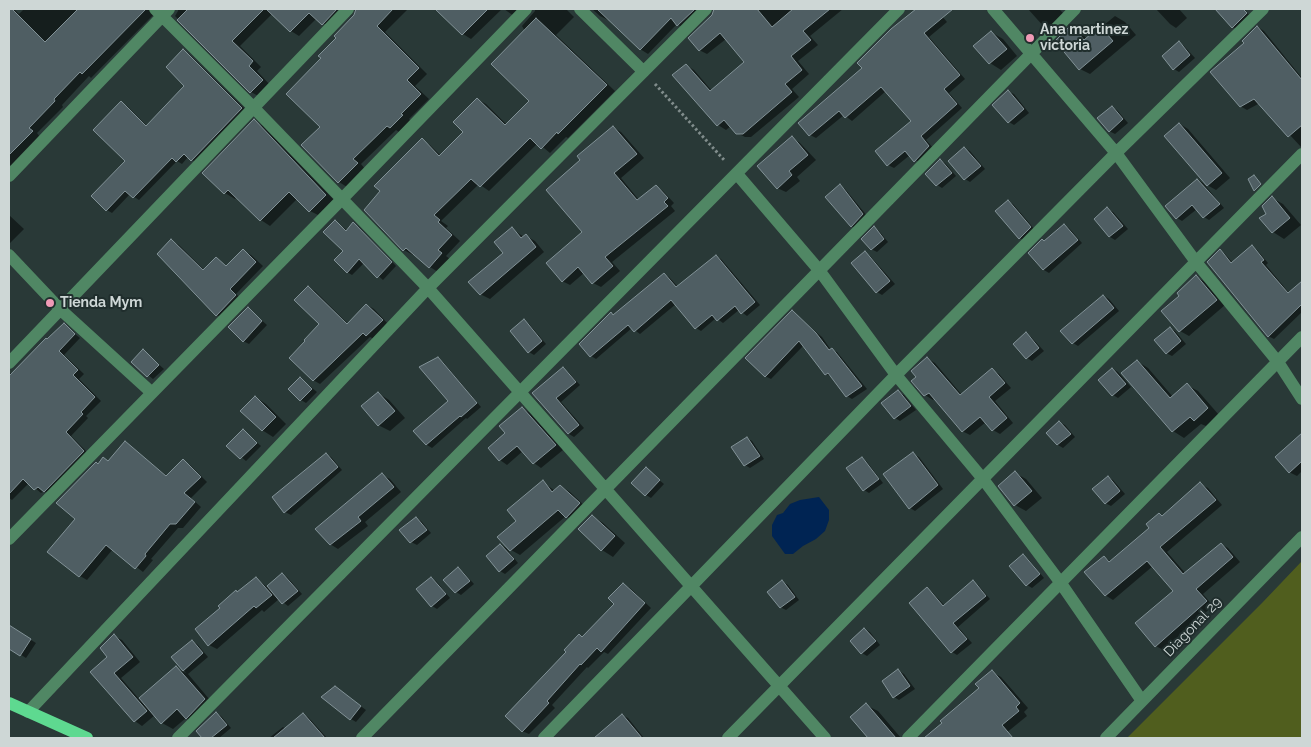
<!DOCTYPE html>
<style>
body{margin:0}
#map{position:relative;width:1311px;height:747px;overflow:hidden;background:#293937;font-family:Raleway,sans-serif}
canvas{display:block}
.frame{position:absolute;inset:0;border:10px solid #ced7d6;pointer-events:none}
</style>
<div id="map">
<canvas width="1311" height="747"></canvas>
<div class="frame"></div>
</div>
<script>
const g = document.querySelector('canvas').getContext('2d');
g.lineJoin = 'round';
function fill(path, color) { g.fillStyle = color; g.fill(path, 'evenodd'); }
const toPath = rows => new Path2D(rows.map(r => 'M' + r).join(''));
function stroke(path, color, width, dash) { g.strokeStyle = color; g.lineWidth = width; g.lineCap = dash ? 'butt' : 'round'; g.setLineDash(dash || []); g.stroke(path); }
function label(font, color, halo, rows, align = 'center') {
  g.font = font + ' Raleway,sans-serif'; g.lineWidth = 4; g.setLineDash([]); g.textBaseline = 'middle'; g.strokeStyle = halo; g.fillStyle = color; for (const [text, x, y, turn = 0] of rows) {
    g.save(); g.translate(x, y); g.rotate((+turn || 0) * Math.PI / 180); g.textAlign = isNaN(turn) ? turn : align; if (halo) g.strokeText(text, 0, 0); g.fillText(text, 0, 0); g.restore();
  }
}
fill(toPath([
 [1302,561,1302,738,1127,738,1262,603]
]), '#505e1e');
fill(toPath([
 [819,497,829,510,829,520,825,531,816,539,803,546,793,554,785,554,772,536,772,525,777,515,783,513,790,504,800,500]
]), '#002453');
fill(toPath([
 [9,9,14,9,19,14,24,9,159,9,91,78,89,76,62,105,63,107,37,133,40,137,11,166,9,164,9,50,15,44,9,37],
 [178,9,350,9,331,29,317,18,299,36,291,31,273,13,240,46,261,67,257,71,271,86,260,97,251,92,175,16,178,11],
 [357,9,408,9,385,32,427,74,415,86,429,99,409,119,411,121,399,132,396,130,361,164,365,169,347,187,339,182,321,127,323,58,355,15],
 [437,9,502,9,471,39,463,34],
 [504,9,528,9,518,19],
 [535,9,566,9,574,17,556,35,615,91,568,138,566,137,550,153,538,143,489,191,479,184,441,221,448,226,446,228,460,241,446,256,450,259,438,272,430,267,414,254,413,255,404,250,366,210,422,140,430,145,441,156,465,132,477,99,486,104,507,125,531,101,525,31,522,26,535,11],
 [592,9,707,9,686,30,677,24,648,54,640,49,609,19,608,20,600,16],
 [715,9,843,9,810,36,818,45,798,61,809,74,792,89,799,97,751,137,745,137,737,133,731,126,726,130,718,125,674,75,686,65,694,70,712,91,746,62,726,39,707,54,699,50],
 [918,9,936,9,947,22,929,37,965,79,949,93,962,108,926,140,935,150,921,164,910,155,894,168,888,165,912,121,886,91,852,121,844,115,816,138,810,135,864,68,891,30],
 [1028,9,1059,9,1066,16,1051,32,1045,28],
 [1156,9,1179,9,1187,18,1176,28,1170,24],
 [1217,9,1244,9,1251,17,1238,30,1233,27],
 [1115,16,1125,22,1136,35,1090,74,1080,69,1071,26,1081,32,1087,39],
 [1258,27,1264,31,1302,78,1302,148,1260,103,1247,110,1240,106,1245,43],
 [991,32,1003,39,1017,56,1001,70,990,63,975,46],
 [1179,43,1184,46,1195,58,1179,72,1174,69],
 [184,51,189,54,247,111,197,163,188,157,182,164,177,161,139,200,130,194,112,213,107,210,127,161,122,103,127,106,147,126,186,86],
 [1008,91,1014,94,1029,113,1014,125,1009,122],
 [1112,107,1117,110,1128,123,1115,134,1109,131],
 [254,121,263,126,335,201,320,216,310,211,298,198,270,226,261,220,237,197,235,199,225,193,204,173],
 [1180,124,1188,129,1230,178,1216,190,1207,185],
 [613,127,621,132,644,158,621,178,639,200,656,186,663,191,674,203,671,206,675,211,612,262,620,271,601,287,593,283,584,273,570,285,562,281,584,232,582,161],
 [792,138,800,143,816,160,797,177,800,181,786,192,777,188],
 [964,148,970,151,985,169,970,182,965,179],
 [940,160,945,163,956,176,942,188,937,185],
 [1198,180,1203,183,1224,208,1209,220,1204,217,1197,209,1182,221,1177,218,1167,206],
 [840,186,845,189,868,217,857,229,851,226],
 [1272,198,1283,204,1301,225,1284,239,1273,232,1261,219,1267,214],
 [1008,201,1013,204,1036,231,1025,241,1020,238,997,211],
 [1107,209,1113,212,1128,229,1115,240,1110,237,1095,219],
 [9,215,24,229,9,244],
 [335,221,348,231,354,224,359,227,396,266,383,280,364,263,352,275,347,272,344,251],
 [1064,225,1069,228,1082,243,1049,273,1044,270,1030,253],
 [874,228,879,231,888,242,877,252,871,249],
 [512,229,524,237,526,236,535,241,544,252,490,299,480,294,505,253],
 [172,241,179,245,205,271,216,259,227,267,244,251,251,255,263,266,236,294,243,300,224,319,217,315],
 [1252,247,1257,250,1268,263,1266,265,1290,294,1302,283,1302,312,1274,339,1268,336,1220,251,1225,254,1233,263],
 [865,253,870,256,895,284,882,295,877,292],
 [716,256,721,259,760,305,747,316,739,310,723,323,716,318,701,331,696,328,676,304,640,334,632,328,596,359,591,356,581,344,612,314,614,315,664,274,669,277,678,287],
 [1197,277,1205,282,1225,305,1189,336,1180,331,1163,311,1181,296],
 [308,287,315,291,348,324,367,305,374,309,389,325,374,339,370,337,320,384,313,380,320,324],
 [1104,296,1109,299,1119,311,1078,346,1073,343],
 [248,308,267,325,249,344,243,341],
 [792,312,822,337,831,350,837,352,867,389,852,399,847,396,832,377,826,374,804,345,771,379,765,376],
 [524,321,529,324,546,344,534,355,529,352],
 [64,325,80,338,64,355,84,374,79,379,101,401,86,416,88,418,71,436,90,455,51,495,44,491,41,493,29,483,12,500,9,498,9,372,12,374],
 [1170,328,1175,331,1186,344,1172,356,1166,353],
 [1026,334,1031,337,1044,351,1032,361,1027,358],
 [144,351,164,369,153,379,132,362],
 [927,358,935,363,962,395,992,370,999,374,1011,388,995,401,1013,423,1000,434,993,430,986,422,970,435,962,431,934,398,933,400,925,395,913,381,918,377],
 [438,359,443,362,481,407,467,419,466,418,432,448,427,445,415,431,450,401],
 [1137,361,1148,368,1173,397,1187,385,1198,391,1219,415,1206,426,1201,424,1184,438,1173,431,1123,373],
 [563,369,568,372,580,385,561,402,584,428,574,437,569,434,534,393],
 [1113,369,1118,372,1131,387,1118,398,1113,395],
 [300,378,317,392,306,403,301,400],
 [898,392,904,395,916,410,900,421,895,418],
 [378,393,389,400,405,418,390,431,378,425],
 [255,397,266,404,286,424,273,437,262,430],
 [522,408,530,413,563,450,541,468,534,463,523,451,507,465,500,460,507,433],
 [1059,422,1065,425,1075,437,1063,448,1058,445,1047,433],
 [243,430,261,446,246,461,228,446],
 [1302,434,1302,471,1297,476,1289,472,1277,457],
 [747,438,752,441,764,459,750,468,745,465],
 [125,443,167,476,183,461,190,465,207,482,191,498,201,507,183,528,178,528,151,559,153,560,143,572,113,549,87,580,80,576,77,519,99,465,109,462],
 [326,454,331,457,342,470,291,515,285,512],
 [913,454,919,457,943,489,915,511,910,508],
 [862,458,867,462,883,483,869,493,864,490],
 [646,469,664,484,651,498,646,495],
 [1015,473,1026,479,1042,498,1026,511,1015,505,1000,486],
 [382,475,390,479,401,492,365,522,368,526,338,549,330,544],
 [1108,477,1113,480,1125,494,1111,506,1105,503],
 [543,482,555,491,561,486,570,492,588,509,576,522,566,516,520,555,511,550,518,521],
 [1200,484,1208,488,1222,505,1167,552,1186,574,1221,544,1228,548,1240,562,1203,594,1213,606,1163,650,1156,646,1174,591,1153,566,1113,600,1105,595,1104,557,1112,562,1151,528,1159,514,1163,516],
 [592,516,603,523,625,543,613,557,602,550,579,529],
 [416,518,421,521,431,533,417,545,411,542,401,531],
 [500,545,506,548,518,563,505,574,500,571],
 [1023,556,1028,559,1044,578,1032,588,1027,585],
 [458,569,463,572,474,584,461,595,456,592,445,580],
 [282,574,287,577,302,594,288,606,279,599,264,612,262,610,217,649,209,645,238,593,256,578,267,587],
 [431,578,436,581,450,598,437,609,432,606],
 [783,582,788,585,799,600,786,610,780,607],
 [973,582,978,585,990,599,958,627,972,643,957,655,952,652,911,603,927,589,932,592,945,606],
 [623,584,630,588,651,608,608,654,604,652,588,668,587,667,552,705,555,708,529,734,522,731,583,638,616,604],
 [865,629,870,632,880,645,867,656,862,653],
 [15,630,36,643,26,658,9,647,9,639],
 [114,636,122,640,140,662,121,678,139,699,176,668,186,673,173,657,192,641,197,644,208,657,188,674,215,706,198,724,186,718,173,729,162,723,155,715,142,726,135,721,91,672,109,657],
 [899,671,904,674,915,689,899,700,894,697],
 [992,672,1001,677,1028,708,1024,712,1027,716,1000,738,991,734,986,728,975,738,926,738,980,688],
 [335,687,366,710,356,722,351,719],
 [866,705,878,711,901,738,869,738,851,717],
 [216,713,221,716,231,728,219,738,204,738,198,731],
 [303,714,308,717,327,738,269,738,283,727,286,729],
 [622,715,628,718,644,738,615,738,607,728]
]), '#0007');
const building = toPath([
 [9,9,12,9,45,42,78,9,146,9,82,74,80,72,54,99,55,101,29,128,33,131,9,155,9,9],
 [188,9,264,9,232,41,253,61,249,66,263,80,250,93,177,20,188,9],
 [266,9,337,9,322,25,309,13,290,32,266,9],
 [356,9,393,9,377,26,419,68,407,80,421,94,401,114,403,115,390,128,387,126,353,159,358,163,338,183,301,145,320,127,286,94,321,58,318,56,336,38,334,36,354,15,356,9],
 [435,9,488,9,462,35,435,9],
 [597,9,695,9,677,26,671,18,640,50,597,9],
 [714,9,757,9,772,27,793,9,830,9,803,31,811,40,791,56,802,70,785,84,792,92,743,134,736,134,724,120,717,126,672,75,686,64,710,91,744,62,720,33,699,51,688,38,712,15,714,9],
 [916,9,953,9,924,33,960,75,944,89,957,104,921,136,929,146,914,162,905,151,887,166,875,151,911,121,881,87,845,118,839,111,809,136,798,123,862,68,857,63,891,29,916,9],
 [1215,9,1243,9,1247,13,1232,28,1215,9],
 [536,18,607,85,558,134,557,132,541,149,530,138,480,187,471,179,434,215,440,220,438,222,452,235,438,250,442,253,429,268,406,248,403,251,364,210,380,191,374,186,422,138,439,156,463,132,453,122,477,98,505,125,529,101,491,64,536,18],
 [1071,25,1084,40,1100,26,1113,41,1079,70,1055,41,1071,25],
 [1257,26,1302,80,1302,125,1288,137,1254,99,1240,107,1210,72,1244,43,1242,41,1257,26],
 [991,31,1007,49,989,64,973,46,991,31],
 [1179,41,1190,55,1173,70,1162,56,1179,41],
 [183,49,242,108,191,161,184,154,176,162,172,158,133,198,125,191,106,211,91,196,125,161,93,130,121,101,146,126,184,86,166,67,183,49],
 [1008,90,1024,109,1008,123,992,105,1008,90],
 [1112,106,1123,119,1109,132,1097,118,1112,106],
 [254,119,326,195,309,212,289,192,260,221,228,190,224,194,202,173,254,119],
 [1179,123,1222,173,1207,186,1164,136,1179,123],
 [613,126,637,154,614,173,637,200,656,185,668,198,664,202,668,206,605,257,613,266,592,284,578,267,562,282,546,263,582,232,546,190,580,160,577,156,613,126],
 [792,136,808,155,789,171,792,175,777,189,757,166,792,136],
 [964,147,981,166,964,180,948,161,964,147],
 [940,159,952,173,936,186,925,174,940,159],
 [1254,175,1261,184,1254,191,1248,179,1254,175],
 [1197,179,1220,204,1203,218,1192,205,1176,219,1165,206,1197,179],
 [840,184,863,214,851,227,825,197,840,184],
 [1272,196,1290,218,1272,233,1259,218,1266,214,1262,206,1272,196],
 [1008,200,1031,227,1019,239,995,211,1008,200],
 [1107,207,1123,226,1109,237,1094,219,1107,207],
 [335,220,346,231,353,222,392,262,377,278,359,259,347,273,334,260,343,251,323,232,335,220],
 [1064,224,1078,240,1043,270,1028,253,1042,239,1044,241,1064,224],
 [874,226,884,239,871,250,861,239,874,226],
 [512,227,521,238,526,234,536,247,480,295,468,282,503,253,494,242,512,227],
 [171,239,203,270,216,257,226,266,243,249,256,262,230,289,236,295,216,316,157,254,171,239],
 [1252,245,1264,260,1261,262,1288,293,1302,281,1302,304,1268,337,1207,262,1220,249,1231,263,1252,245],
 [865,251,890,281,876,293,851,263,865,251],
 [716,255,755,302,741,314,735,306,717,321,712,315,695,329,671,300,634,332,628,325,590,357,579,344,611,312,613,315,664,273,676,287,716,255],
 [1196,275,1217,300,1179,332,1161,311,1179,296,1177,293,1196,275],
 [308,286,347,324,366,304,383,320,366,336,363,333,313,381,289,358,305,341,304,340,319,324,294,300,308,286],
 [1103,295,1114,308,1072,344,1060,331,1103,295],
 [248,307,262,321,243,342,228,327,248,307],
 [792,310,816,333,829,350,832,348,862,386,846,397,828,373,825,375,799,341,765,377,745,358,792,310],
 [524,319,542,341,528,353,510,331,524,319],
 [64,323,75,334,59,351,78,370,73,375,95,397,81,412,83,414,66,432,84,451,44,492,38,487,34,490,23,479,9,494,9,376,46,338,47,339,64,323],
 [1170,327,1181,341,1166,354,1154,340,1170,327],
 [1026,332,1039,348,1026,359,1013,344,1026,332],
 [143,349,159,365,147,377,131,362,143,349],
 [438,357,477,403,461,417,460,416,426,445,413,431,448,401,419,367,438,357],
 [927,357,960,395,992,368,1005,383,989,397,1007,418,992,431,980,417,962,432,929,393,924,396,911,381,916,377,911,371,927,357],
 [1137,360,1170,398,1187,383,1208,408,1194,421,1190,417,1172,432,1121,373,1137,360],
 [563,367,576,382,556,398,579,425,568,434,532,393,563,367],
 [1112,368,1126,384,1112,396,1098,380,1112,368],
 [300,377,312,389,300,401,288,389,300,377],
 [898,390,911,406,894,419,881,403,898,390],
 [378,392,395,411,378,426,361,406,378,392],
 [255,396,276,417,262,431,240,411,255,396],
 [522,407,556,445,533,464,517,446,499,461,488,448,505,433,499,426,522,407],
 [1059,421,1071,434,1057,445,1046,433,1059,421],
 [243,429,257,443,240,459,226,446,243,429],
 [1302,433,1302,461,1289,473,1275,457,1302,433],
 [747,437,760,456,744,466,731,447,747,437],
 [125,441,166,476,183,459,201,477,184,493,195,502,176,524,170,524,145,554,146,556,135,569,106,545,79,577,47,552,75,519,56,503,96,462,98,464,103,457,108,461,125,441],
 [913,452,938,485,909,509,883,474,913,452],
 [326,453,338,467,284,513,272,497,326,453],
 [862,457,879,479,863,491,846,468,862,457],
 [646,467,660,480,645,496,631,483,646,467],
 [1015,471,1032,491,1014,506,998,486,1015,471],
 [382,473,394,487,358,517,361,521,330,545,315,529,382,473],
 [1108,476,1120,491,1105,504,1092,489,1108,476],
 [543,480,552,492,560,485,580,503,566,518,558,510,510,551,497,537,516,521,507,510,543,480],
 [1200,482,1216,500,1160,547,1183,574,1221,543,1233,557,1196,589,1207,601,1155,647,1135,623,1173,591,1147,561,1105,596,1084,572,1104,556,1109,562,1149,528,1146,524,1159,513,1162,516,1200,482],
 [592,515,615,536,601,551,578,529,592,515],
 [416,517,427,530,410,543,399,530,416,517],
 [500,544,514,559,499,572,486,556,500,544],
 [1023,554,1040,574,1026,586,1009,566,1023,554],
 [458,567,470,581,455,593,443,580,458,567],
 [282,573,298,591,282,604,267,586,282,573],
 [256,577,272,595,256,608,254,606,208,646,195,629,220,608,218,606,236,590,237,592,256,577],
 [431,577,446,594,431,607,416,589,431,577],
 [782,580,795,597,780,608,767,592,782,580],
 [973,580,986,596,953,623,967,639,951,653,909,603,927,587,943,606,973,580],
 [623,583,645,603,601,652,597,648,581,665,580,664,547,701,549,703,522,732,505,716,566,652,564,650,579,634,582,637,614,604,608,598,623,583],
 [9,625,31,639,20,656,9,649,9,625],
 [864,628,876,641,861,654,850,641,864,628],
 [114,634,133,657,114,673,147,711,134,722,90,672,107,657,100,648,114,634],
 [192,640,203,653,183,671,171,657,192,640],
 [176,666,205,699,186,719,177,709,161,724,139,698,176,666],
 [898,669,910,686,893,698,882,681,898,669],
 [992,670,1020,703,1016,707,1019,711,1002,725,1013,738,924,738,942,723,940,721,979,688,975,684,992,670],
 [335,686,361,706,350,720,321,697,335,686],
 [866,703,896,738,868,738,850,717,866,703],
 [216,712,227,725,211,738,202,738,196,731,216,712],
 [303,713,325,738,273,738,303,713],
 [622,714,642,738,594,738,622,714]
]);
fill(building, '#4f5e63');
stroke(building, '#829297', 1);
stroke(toPath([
 [655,84,725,161]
]), '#818d8c', 3, [2.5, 2.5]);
stroke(toPath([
 [155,9,254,108,428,288,825,738],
 [580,9,643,71],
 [993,9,1116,153,1196,262,1278,362,1302,399],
 [737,174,819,270,896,375,983,479,1060,582,1142,701],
 [9,176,169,9],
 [9,255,61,310,151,392],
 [9,363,348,9],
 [9,539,342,199,526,9],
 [28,712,428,288,706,9],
 [178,738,899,9],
 [362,738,1075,9],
 [544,738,896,375,1116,153,1263,9],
 [728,738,1302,154],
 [908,738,1302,337],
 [1106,738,1302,537]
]), '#508764', 12);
stroke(toPath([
 [9,703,87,738]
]), '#5ed990', 12);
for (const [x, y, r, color] of [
 [1030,38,5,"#f09ab6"],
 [50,303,5,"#f09ab6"]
]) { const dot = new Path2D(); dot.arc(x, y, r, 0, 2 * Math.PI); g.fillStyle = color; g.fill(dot); stroke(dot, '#202e2d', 2); }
label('bold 14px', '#ced7d6', '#202e2d', [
 ["Ana martinez",1040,30],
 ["victoria",1040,46],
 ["Tienda Mym",60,303]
], 'left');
label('14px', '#ced7d6', '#202e2d', [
 ["Diagonal 29",1193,627,-46]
]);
</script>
